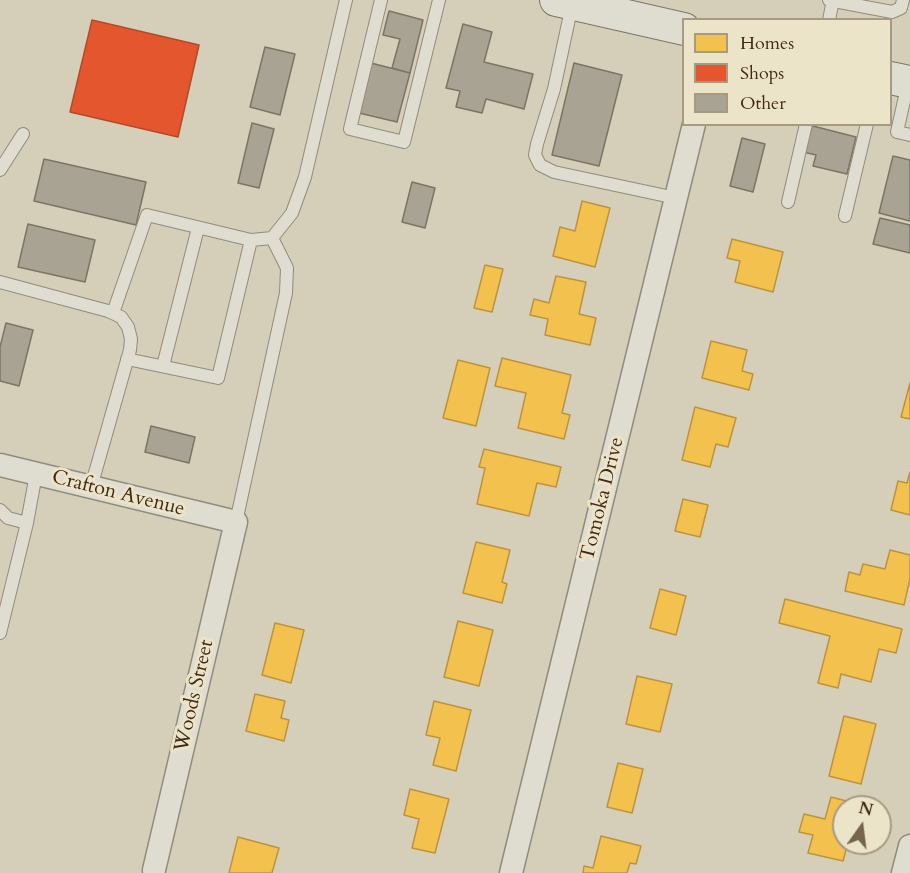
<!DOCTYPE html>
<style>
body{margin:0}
#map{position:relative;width:910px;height:873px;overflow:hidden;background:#d5cfb9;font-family:Cardo,serif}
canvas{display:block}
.legend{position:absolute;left:682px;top:18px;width:210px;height:108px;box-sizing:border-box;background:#ece4c9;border:2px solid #a89a81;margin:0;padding:8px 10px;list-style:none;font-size:18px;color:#412a16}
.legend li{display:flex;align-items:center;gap:12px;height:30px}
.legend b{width:30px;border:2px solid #a89a81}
.north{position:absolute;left:832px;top:795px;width:60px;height:60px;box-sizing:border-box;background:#ece4c9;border:2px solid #a89a81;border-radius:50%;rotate:14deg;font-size:16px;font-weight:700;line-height:24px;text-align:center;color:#412a16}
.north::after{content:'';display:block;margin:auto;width:21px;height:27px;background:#75644f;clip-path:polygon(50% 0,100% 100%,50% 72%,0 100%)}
</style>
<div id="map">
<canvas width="910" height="873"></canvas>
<ul class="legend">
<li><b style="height:16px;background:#f2c14e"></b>Homes</li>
<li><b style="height:16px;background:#e4572e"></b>Shops</li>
<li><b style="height:16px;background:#a9a393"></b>Other</li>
</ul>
<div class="north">N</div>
</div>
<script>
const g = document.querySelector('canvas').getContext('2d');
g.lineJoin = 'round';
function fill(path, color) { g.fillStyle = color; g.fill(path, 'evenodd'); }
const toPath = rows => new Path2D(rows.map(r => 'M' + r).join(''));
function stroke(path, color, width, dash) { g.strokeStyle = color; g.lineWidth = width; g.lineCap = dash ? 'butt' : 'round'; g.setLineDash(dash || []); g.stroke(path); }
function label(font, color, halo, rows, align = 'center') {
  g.font = font + ' Cardo,serif'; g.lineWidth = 6; g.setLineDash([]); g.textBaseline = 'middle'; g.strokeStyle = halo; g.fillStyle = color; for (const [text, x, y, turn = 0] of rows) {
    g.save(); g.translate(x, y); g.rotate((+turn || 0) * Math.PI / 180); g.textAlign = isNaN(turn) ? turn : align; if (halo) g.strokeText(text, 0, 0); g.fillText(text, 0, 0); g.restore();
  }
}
const homes = toPath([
 [582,201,610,208,595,267,553,256,560,227,575,231,582,201],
 [732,239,783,252,773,292,735,282,740,261,727,258,732,239],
 [485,265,503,269,492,312,474,308,485,265],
 [556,276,586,282,579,314,596,318,590,345,545,335,548,319,530,315,534,299,549,303,556,276],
 [711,341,747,350,742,371,753,374,749,390,702,378,711,341],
 [502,358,571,375,562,413,570,415,564,439,518,428,526,393,495,386,502,358],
 [458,360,490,368,476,426,443,418,458,360],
 [910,383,910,419,901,417,910,383],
 [695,407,736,418,728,447,716,444,710,467,682,460,695,407],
 [484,449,561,467,556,487,537,483,529,516,477,504,485,468,479,467,484,449],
 [910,472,910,515,891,510,898,481,907,483,910,472],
 [683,499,708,505,700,537,675,531,683,499],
 [476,542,510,550,502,582,507,584,502,603,463,593,476,542],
 [890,550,910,555,910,579,904,605,845,591,849,572,860,575,863,564,885,569,890,550],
 [660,589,686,596,676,635,650,628,660,589],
 [785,599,902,629,896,653,879,649,871,682,841,674,838,688,818,683,830,636,779,623,785,599],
 [458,621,493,630,479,686,444,677,458,621],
 [275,623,304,630,291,683,262,675,275,623],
 [637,676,672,684,660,732,626,724,637,676],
 [255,694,285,701,281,718,289,720,284,741,246,731,255,694],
 [434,701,471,710,456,771,433,765,440,738,426,735,434,701],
 [844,716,876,724,861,784,829,776,844,716],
 [618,763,643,769,632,813,607,807,618,763],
 [410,789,449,799,435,853,412,848,419,819,404,815,410,789],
 [831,797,858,804,857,807,844,807,844,843,848,843,843,861,808,853,813,835,799,832,804,814,825,819,831,797],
 [601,836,641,846,636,864,630,863,627,873,583,873,584,866,593,868,601,836],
 [238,837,279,848,272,873,229,873,238,837]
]);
fill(homes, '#f2c14e');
stroke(homes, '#bd943d', 1.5);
const shops = toPath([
 [92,20,199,45,178,137,70,112,92,20]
]);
fill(shops, '#e4572e');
stroke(shops, '#b34a27', 1.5);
const building = toPath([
 [389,11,423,20,410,73,392,68,400,39,383,35,389,11],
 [463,24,492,32,484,62,533,74,524,109,486,99,482,113,456,107,460,91,446,88,463,24],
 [265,47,295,54,280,115,250,107,265,47],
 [371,63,410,73,397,122,359,113,371,63],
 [574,63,622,75,599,166,552,155,574,63],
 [252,123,274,129,259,188,238,183,252,123],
 [809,125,856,137,847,174,813,166,816,155,803,152,809,125],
 [742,138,765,144,753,192,730,186,742,138],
 [893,156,910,160,910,221,879,213,893,156],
 [44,159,146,182,136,225,34,201,44,159],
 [412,182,435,188,425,228,402,222,412,182],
 [880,218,910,225,910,253,873,244,880,218],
 [28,224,95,240,85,282,18,267,28,224],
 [6,323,33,330,19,386,0,381,0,347,6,323],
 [151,426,195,437,189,463,145,452,151,426]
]);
fill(building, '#a9a393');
stroke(building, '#7c7567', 1.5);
const service = toPath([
 [381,0,350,129,404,142,439,0],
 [829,0,892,12,901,8,903,0],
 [572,5,554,89,537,144,535,155,540,165,554,172,676,198],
 [829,20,833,0],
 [908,83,897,132,910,135],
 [0,170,23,134],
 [788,202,806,124],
 [845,216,867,124],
 [0,282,108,311,121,317,128,327,131,339,130,350,91,487],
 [113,313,147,215,251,240,272,238,292,213,305,177,346,0],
 [127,359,218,378,251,240],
 [163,366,198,228],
 [0,510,8,518,27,523],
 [236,522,286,293,287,268,272,238],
 [0,633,27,523,36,474]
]);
const minor = toPath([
 [0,465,236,522,154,870],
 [511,873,694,124],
 [903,873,910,846]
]);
const secondary = toPath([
 [556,0,684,29],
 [890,78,910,82]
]);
stroke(service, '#918b7c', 14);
stroke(minor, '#918b7c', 25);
stroke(secondary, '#7c7567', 34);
stroke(service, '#dfdcd0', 12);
stroke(minor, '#dfdcd0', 22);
stroke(secondary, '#dfdcd0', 32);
label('20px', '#412a16', '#ece4c9', [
 ["Crafton Avenue",118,494,14],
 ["Tomoka Drive",603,499,-76],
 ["Woods Street",195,696,-77]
]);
</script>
